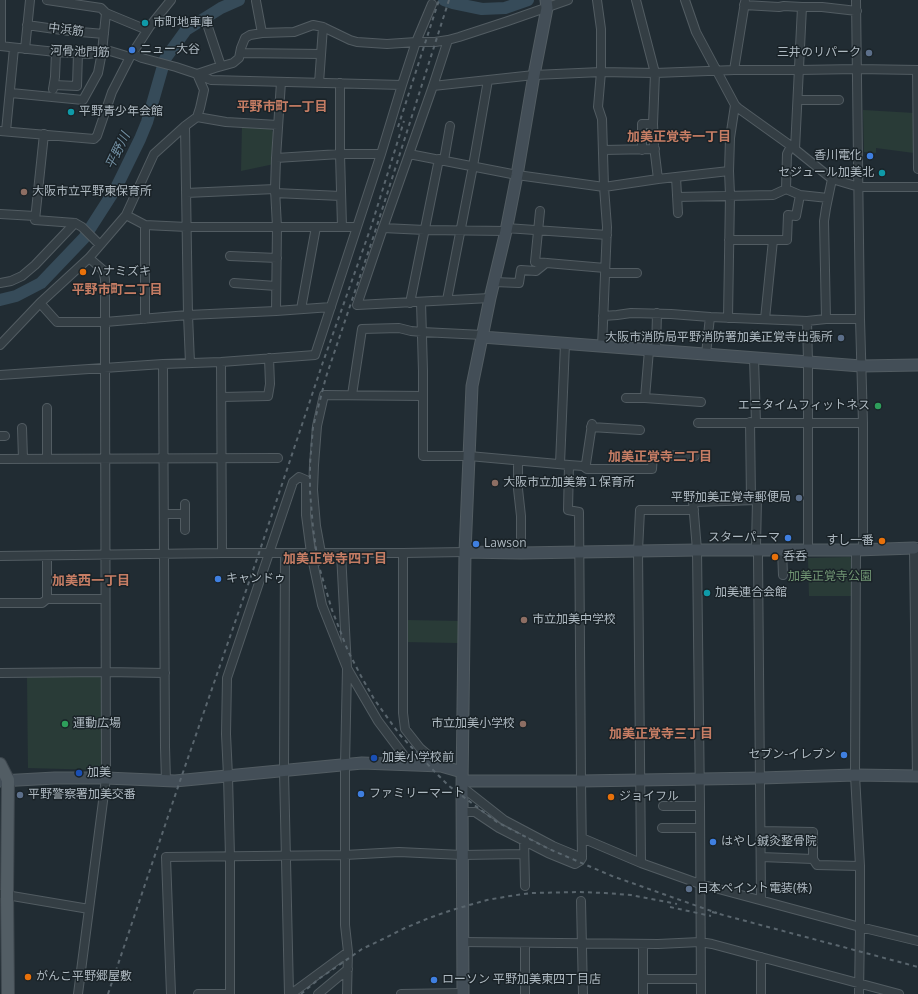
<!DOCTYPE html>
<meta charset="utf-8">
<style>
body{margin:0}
canvas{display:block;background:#212c33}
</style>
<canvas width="918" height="994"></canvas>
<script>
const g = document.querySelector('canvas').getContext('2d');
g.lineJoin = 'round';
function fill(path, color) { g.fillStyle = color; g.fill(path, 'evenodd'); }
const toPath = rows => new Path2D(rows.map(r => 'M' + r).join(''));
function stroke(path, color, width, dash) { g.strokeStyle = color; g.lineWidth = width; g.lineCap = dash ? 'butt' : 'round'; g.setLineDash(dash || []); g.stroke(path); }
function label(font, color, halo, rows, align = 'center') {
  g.font = font + ' "Open Sans","Noto Sans JP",sans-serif'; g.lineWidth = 3; g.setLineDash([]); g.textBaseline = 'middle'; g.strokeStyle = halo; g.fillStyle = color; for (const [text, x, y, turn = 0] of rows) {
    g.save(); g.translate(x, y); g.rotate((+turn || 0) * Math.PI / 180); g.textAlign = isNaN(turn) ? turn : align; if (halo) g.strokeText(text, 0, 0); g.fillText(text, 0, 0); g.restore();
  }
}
fill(toPath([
 [863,110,914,113,914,153,876,148,876,153,864,152],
 [242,127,271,129,273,132,272,148,274,164,241,171],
 [850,557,852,560,852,596,809,596,808,558],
 [406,620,459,621,458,643,405,642],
 [27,676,99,676,102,680,103,767,101,770,28,768]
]), '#293b37');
stroke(toPath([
 [444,0,453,3,482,9,505,8,528,0],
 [0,300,16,296,41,283,84,238,116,188,140,139,147,122,165,59,186,30,221,8,239,0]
]), '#364b59', 12);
const street = toPath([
 [47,0,101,8,106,13,147,30],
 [597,0,601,29,601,72,598,107,602,119,604,187,607,227,602,347],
 [636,0,655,73,653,124,654,146,658,179],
 [685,0,696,32,735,105,738,108,791,146,832,179,859,187,918,187],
 [856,0,860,319,863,423,863,549],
 [256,1,262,33],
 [744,5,779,7,784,6,802,7,822,7,857,11],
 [27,25,69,31,104,34],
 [208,27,221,66],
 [448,40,433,86,383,228,357,305,490,298],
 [0,46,56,52,88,54,110,51,130,57],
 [1,46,1,0],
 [25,49,30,0],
 [240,53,321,54],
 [133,54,142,58,176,67,197,74,211,80,402,85],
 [734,70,745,2],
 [917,70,918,169],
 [197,74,215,68,233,63,239,58,241,48,245,38,250,35,262,33,294,32,313,25,323,27,350,40,357,42,387,44,416,42,435,42,448,40,459,37,508,21,568,0],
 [319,83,323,27],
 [340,83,340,154,342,227],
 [54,85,77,86,78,53],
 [433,86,534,75,601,72,655,73,734,70,799,70,857,69,918,70],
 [53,89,55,77,56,52],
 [11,93,83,100,98,73,102,52,106,13],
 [798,100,839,100],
 [197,117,226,122,278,125],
 [185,126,188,315,190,363],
 [0,131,94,139,97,136,112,92,130,57,150,26,171,0],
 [6,131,14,48],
 [44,134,35,220,75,223,82,227,100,245],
 [795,149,802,7],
 [603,150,655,149],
 [642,150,642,124,653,124],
 [409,154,517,175,604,187,658,179,729,171],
 [276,158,340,154,381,154],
 [444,160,450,126],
 [676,177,678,213],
 [786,189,787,154,791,146],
 [186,193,275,189],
 [275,193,341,196],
 [677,197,773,195,786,189,800,195,828,198],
 [540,211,535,262,605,268],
 [0,214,35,216],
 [126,215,145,225,187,227,357,227],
 [145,225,145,319],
 [383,228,425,230,506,231],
 [506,228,607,235],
 [729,240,787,240,788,215,796,216,800,195],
 [230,256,277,258],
 [605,273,637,273],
 [494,282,519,283,521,270,536,271,546,263],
 [0,283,11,281,22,276,35,265,75,223],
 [234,283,276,286],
 [447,300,473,166,488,80],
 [421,302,423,371,423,456,469,456,569,465,583,466,587,469,652,469,653,455,695,456],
 [40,303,57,322,105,322,188,315,276,311,331,307],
 [410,303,439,159],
 [301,309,316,227],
 [276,311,277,227,275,189,276,158,281,82],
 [603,316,617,315,631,313,671,314,710,317,807,321,826,319,860,319],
 [728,318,730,195,729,171,730,138,735,105],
 [765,319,773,240],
 [826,319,824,221,826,208,832,179],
 [807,321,808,362,808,549],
 [0,345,40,303,89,258,126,215,154,154,185,126,197,117,200,108,204,90,197,74],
 [656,351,657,313],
 [706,354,710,317],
 [754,358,756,423],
 [221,362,222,553],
 [163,364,165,747,166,781],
 [0,375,163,364,221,362,315,355,381,154,402,85,416,42,432,4],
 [352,395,362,329,399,328,411,331,422,332,483,335],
 [222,397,268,396,270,384,269,358],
 [626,398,645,398,701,402],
 [645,398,649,350],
 [47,408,47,459],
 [750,422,751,500],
 [698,423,863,423],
 [591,427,640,430],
 [22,428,23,459],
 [0,436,5,436],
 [0,459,278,458],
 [518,461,518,489,521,516,521,553],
 [560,464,565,344],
 [583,466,586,464,592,424],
 [164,514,185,514,185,530],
 [185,514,185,504],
 [782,550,783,575],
 [856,550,855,775,860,866,860,927,859,994],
 [285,553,284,771,289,994],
 [321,553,316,526,313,490,314,465,317,426,324,395,423,396],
 [341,553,347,668,345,765,345,925,348,952,347,994],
 [403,553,403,713,405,729,420,748,441,766],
 [0,556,222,553,403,553,465,552],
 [47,556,47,599],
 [0,603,42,603,47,599,105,599],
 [0,673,106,672,165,673],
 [917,776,914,548,918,547],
 [462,787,504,820,553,846,582,858],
 [663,806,700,806],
 [461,812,475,812,499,828,548,853,575,864,580,861,582,858,581,781,579,512,568,510,569,465],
 [662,828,700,828],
 [761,831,813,832,813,859,817,865,860,866],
 [524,837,525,886],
 [582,838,641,863,700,884,860,927,918,941],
 [761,857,813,859],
 [641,863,638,551,640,510,694,510],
 [0,894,89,909],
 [581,901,583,994],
 [462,942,658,944,700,942,712,944,899,994],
 [525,943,525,994],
 [643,944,643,994],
 [761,957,761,994],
 [643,979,701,979],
 [78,994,106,778,105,368,105,279,103,270,89,258],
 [171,994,166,857,345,855,399,852,462,855,524,854],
 [198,994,230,994],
 [230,994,230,857,228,776,226,734,227,678,293,482,299,477,306,480,306,515,311,553,322,605,347,668,378,721,411,765],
 [291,994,348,952],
 [318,994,348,969],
 [401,994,463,993],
 [701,994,700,806,697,550,693,502,757,500,756,546,758,556,761,900]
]);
const secondary = toPath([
 [482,337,861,366,918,365],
 [465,552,521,553,697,550,856,550,914,548],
 [0,781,55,778,106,778,175,781,362,763,441,766,462,772],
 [462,781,581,781,761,778,855,775,918,776],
 [463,994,462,787,465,552,472,386,490,298,506,231,517,175,534,75,547,8,546,0]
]);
const primary = toPath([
 [0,764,8,780,7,894,8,994]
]);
stroke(street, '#525c62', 10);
stroke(secondary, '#525c62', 13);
stroke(primary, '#3e474e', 14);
stroke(street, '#343e44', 8);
stroke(secondary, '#434e57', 11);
stroke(primary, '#525d64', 12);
stroke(toPath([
 [449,0,373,238,326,377,313,427,310,464,310,491,313,528,318,563,332,610,348,651,361,676,374,699,400,735,435,772,449,786,497,822,549,849,612,876,717,913],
 [398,127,439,0],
 [670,907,711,916],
 [712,912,918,967],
 [108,994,180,781,259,553,323,362,371,227,404,121],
 [301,994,320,978,342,963,362,949,383,939,405,928,429,918,452,910,487,900,510,896,531,893,580,892,605,893,631,895,677,904]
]), '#59656d', 2, [4, 4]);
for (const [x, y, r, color] of [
 [145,23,4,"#0f9aa8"],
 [132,50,4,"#3f7fe0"],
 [869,53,4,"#5c6f8a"],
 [71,112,4,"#0f9aa8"],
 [870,156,4,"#3f7fe0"],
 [882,173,4,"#0f9aa8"],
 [24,192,4,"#8d6e63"],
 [83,272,4,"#e8710a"],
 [841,338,4,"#5c6f8a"],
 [878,406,4,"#2e9e5b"],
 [495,483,4,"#8d6e63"],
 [799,498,4,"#5c6f8a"],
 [788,538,4,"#3f7fe0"],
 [882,541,4,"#e8710a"],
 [476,544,4,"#3f7fe0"],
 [775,557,4,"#e8710a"],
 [218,579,4,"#3f7fe0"],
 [707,593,4,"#0f9aa8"],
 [524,620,4,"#8d6e63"],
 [65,724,4,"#2e9e5b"],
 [523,724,4,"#8d6e63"],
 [844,755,4,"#3f7fe0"],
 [374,758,4,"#1a4fb4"],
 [79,773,4,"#1a4fb4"],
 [361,794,4,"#3f7fe0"],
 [20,795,4,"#5c6f8a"],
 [611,797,4,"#e8710a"],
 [713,842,4,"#3f7fe0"],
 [689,889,4,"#5c6f8a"],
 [28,977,4,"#e8710a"],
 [434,980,4,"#3f7fe0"]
]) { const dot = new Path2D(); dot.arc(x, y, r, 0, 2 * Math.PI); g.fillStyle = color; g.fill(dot); stroke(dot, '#1a2328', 1.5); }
label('12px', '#aeb9c1', '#1a2328', [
 ["市町地車庫",153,23],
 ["ニュー大谷",140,50],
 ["三井のリパーク",861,53,"right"],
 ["平野青少年会館",79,112],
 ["香川電化",862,156,"right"],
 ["セジュール加美北",874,173,"right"],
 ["大阪市立平野東保育所",32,192],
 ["ハナミズキ",91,272],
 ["大阪市消防局平野消防署加美正覚寺出張所",833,338,"right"],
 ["エニタイムフィットネス",870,406,"right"],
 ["大阪市立加美第１保育所",503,483],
 ["平野加美正覚寺郵便局",791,498,"right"],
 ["スターパーマ",780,538,"right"],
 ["すし一番",874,541,"right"],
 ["Lawson",484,544],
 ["呑呑",783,557],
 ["キャンドゥ",226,579],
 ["加美連合会館",715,593],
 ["市立加美中学校",532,620],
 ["運動広場",73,724],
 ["市立加美小学校",515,724,"right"],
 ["セブン-イレブン",836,755,"right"],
 ["加美小学校前",382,758],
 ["加美",87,773],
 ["ファミリーマート",369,794],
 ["平野警察署加美交番",28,795],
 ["ジョイフル",619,797],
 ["はやし鍼灸整骨院",721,842],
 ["日本ペイント電装(株)",697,889],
 ["がんこ平野郷屋敷",36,977],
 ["ローソン 平野加美東四丁目店",442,980]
], 'left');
label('12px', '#aeb9c1', '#1a2328', [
 ["中浜筋",66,30,7],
 ["河骨池門筋",80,52,2]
]);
label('12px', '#709472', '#1a2328', [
 ["加美正覚寺公園",830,577]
]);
label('bold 13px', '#c67d64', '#1a2328', [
 ["平野市町一丁目",282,107],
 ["加美正覚寺一丁目",679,137],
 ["平野市町二丁目",117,290],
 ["加美正覚寺二丁目",660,457],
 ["加美正覚寺四丁目",335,559],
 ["加美西一丁目",91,581],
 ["加美正覚寺三丁目",661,734]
]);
label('italic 13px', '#728fa2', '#1a2328', [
 ["平野川",118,151,-64]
]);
</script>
